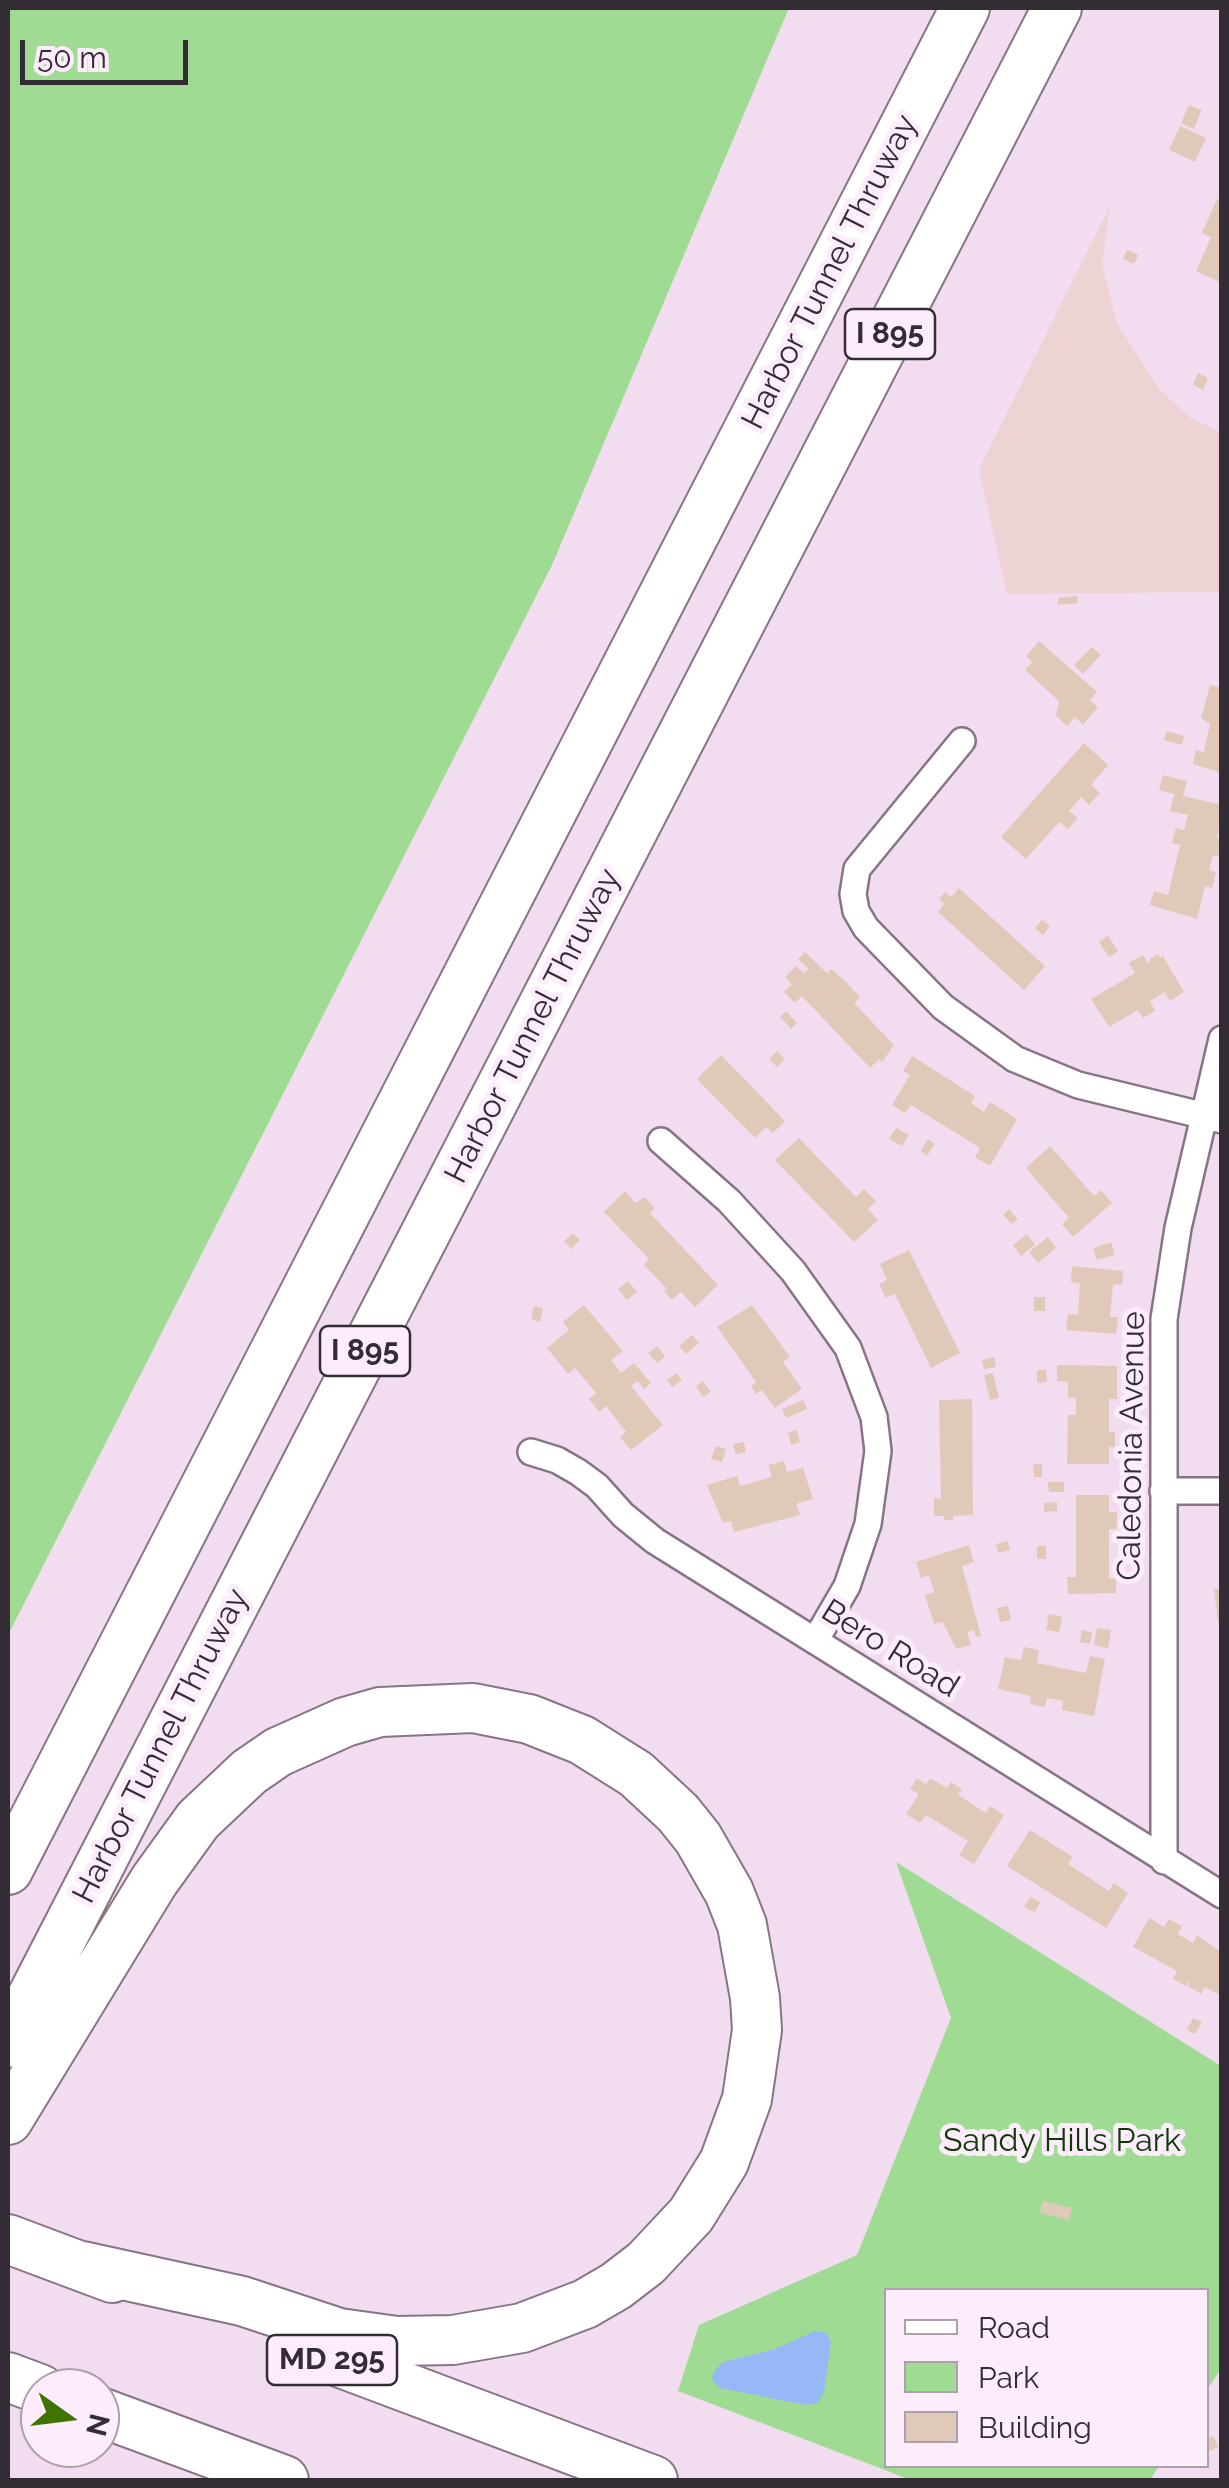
<!DOCTYPE html>
<style>
body{margin:0}
#map{position:relative;width:1229px;height:2488px;overflow:hidden;background:#f2ddf0;font-family:Raleway,sans-serif}
canvas{display:block}
.frame{position:absolute;inset:0;border:10px solid #342c34;pointer-events:none}
.legend{position:absolute;left:884px;top:2288px;width:325px;height:180px;box-sizing:border-box;background:#fdecfb;border:2px solid #ad9fab;margin:0;padding:12px 18px;list-style:none;font-size:30px;color:#342c34}
.legend li{display:flex;align-items:center;gap:20px;height:50px}
.legend b{width:50px;border:2px solid #ad9fab}
.north{position:absolute;left:20px;top:2368px;width:100px;height:100px;box-sizing:border-box;background:#fdecfb;border:2px solid #ad9fab;border-radius:50%;rotate:104deg;font-size:28px;font-weight:700;line-height:40px;text-align:center;color:#342c34}
.north::after{content:'';display:block;margin:auto;width:35px;height:45px;background:#3f7400;clip-path:polygon(50% 0,100% 100%,50% 72%,0 100%)}
.scale{position:absolute;left:20px;top:40px;width:168px;height:45px;box-sizing:border-box;border:5px solid #342c34;border-top:0;padding-left:12px;font-size:30px;line-height:35px;white-space:nowrap;color:#342c34;-webkit-text-stroke:8px #fdecfb;paint-order:stroke}
</style>
<div id="map">
<canvas width="1229" height="2488"></canvas>
<div class="frame"></div>
<ul class="legend">
<li><b style="height:12px;background:#fff"></b>Road</li>
<li><b style="height:28px;background:#9fdb93"></b>Park</li>
<li><b style="height:28px;background:#e0c9b9"></b>Building</li>
</ul>
<div class="north">N</div>
<div class="scale">50 m</div>
</div>
<script>
const g = document.querySelector('canvas').getContext('2d');
g.lineJoin = 'round';
function fill(path, color) { g.fillStyle = color; g.fill(path, 'evenodd'); }
const toPath = rows => new Path2D(rows.map(r => 'M' + r).join(''));
function stroke(path, color, width, dash) { g.strokeStyle = color; g.lineWidth = width; g.lineCap = dash ? 'butt' : 'round'; g.setLineDash(dash || []); g.stroke(path); }
function label(font, color, halo, rows, align = 'center') {
  g.font = font + ' Raleway,sans-serif'; g.lineWidth = 10; g.setLineDash([]); g.textBaseline = 'middle'; g.strokeStyle = halo; g.fillStyle = color; for (const [text, x, y, turn = 0] of rows) {
    g.save(); g.translate(x, y); g.rotate((+turn || 0) * Math.PI / 180); g.textAlign = isNaN(turn) ? turn : align; if (halo) g.strokeText(text, 0, 0); g.fillText(text, 0, 0); g.restore();
  }
}
fill(toPath([
 [1110,206,1102,264,1117,323,1159,389,1192,419,1221,432,1221,592,1007,594,979,469]
]), '#eed3d4');
fill(toPath([
 [8,8,789,8,552,565,8,1635],
 [896,1862,1221,2066,1222,2367,1207,2390,1206,2290,886,2290,886,2466,1159,2466,1150,2480,911,2480,678,2391,699,2325,857,2255,951,2018]
]), '#9fdb93');
fill(toPath([
 [815,2331,827,2333,831,2342,824,2392,817,2403,805,2405,720,2388,712,2380,714,2371,723,2362,775,2349]
]), '#97b7f6');
fill(toPath([
 [1189,105,1202,110,1194,129,1181,123],
 [1180,126,1206,138,1195,162,1169,150],
 [1217,199,1222,201,1222,283,1196,271,1211,237,1202,233],
 [1127,250,1138,255,1134,264,1123,259],
 [1198,373,1208,378,1203,390,1193,385],
 [1077,596,1078,603,1058,605,1058,598],
 [1039,641,1097,692,1090,700,1098,707,1083,725,1075,717,1067,726,1056,716,1059,701,1025,670,1032,662,1026,656],
 [1092,647,1101,655,1083,674,1074,665],
 [1210,685,1222,688,1222,773,1193,764,1196,750,1204,752,1210,724,1201,718],
 [1167,731,1184,736,1182,745,1164,740],
 [1084,743,1108,765,1091,785,1100,793,1089,805,1081,797,1069,811,1078,818,1068,829,1059,822,1026,859,1001,837],
 [1163,775,1187,781,1183,796,1222,805,1217,838,1222,839,1222,853,1221,857,1213,855,1209,870,1216,872,1212,888,1205,886,1197,919,1150,905,1154,891,1168,895,1180,845,1172,843,1176,828,1184,830,1188,815,1170,811,1174,794,1159,790],
 [959,888,1045,966,1024,990,938,912,944,904,939,899,945,892,951,897],
 [1042,920,1050,926,1043,935,1035,928],
 [1108,936,1118,951,1109,957,1099,942],
 [805,952,827,973,831,969,844,980,860,997,854,1003,894,1045,882,1062,879,1059,870,1068,802,996,795,1003,784,992,792,984,785,977,796,966,804,973,809,969,798,959],
 [1158,954,1160,958,1163,956,1184,992,1170,1001,1165,992,1150,1001,1155,1011,1143,1018,1138,1010,1109,1027,1091,999,1135,973,1129,963,1143,955,1149,964,1150,959],
 [786,1011,797,1023,791,1029,780,1017],
 [777,1051,785,1059,777,1067,769,1059],
 [721,1055,785,1121,773,1133,766,1127,755,1138,697,1079],
 [912,1056,975,1096,971,1103,984,1112,990,1102,1017,1119,990,1166,975,1157,980,1148,911,1105,905,1113,892,1105,910,1075,903,1071],
 [896,1128,909,1135,902,1146,889,1139],
 [799,1138,856,1197,864,1189,876,1201,868,1209,878,1220,854,1242,775,1160],
 [928,1139,935,1144,927,1156,921,1151],
 [1050,1146,1094,1196,1101,1190,1112,1203,1073,1237,1062,1224,1069,1218,1026,1168],
 [625,1191,636,1203,644,1197,655,1208,650,1213,718,1285,695,1307,681,1292,672,1300,664,1291,667,1289,644,1265,649,1259,604,1212],
 [1009,1209,1018,1219,1012,1224,1003,1215],
 [573,1233,580,1240,571,1249,564,1241],
 [1027,1234,1035,1245,1021,1256,1013,1245],
 [1048,1237,1056,1248,1038,1263,1029,1252],
 [1111,1242,1115,1255,1097,1260,1093,1248],
 [909,1250,960,1353,931,1368,895,1294,886,1298,879,1284,887,1280,880,1264],
 [1072,1266,1123,1271,1122,1285,1113,1284,1110,1317,1118,1317,1116,1334,1066,1330,1068,1314,1078,1315,1080,1283,1071,1282],
 [628,1281,637,1292,627,1300,618,1289],
 [1034,1297,1045,1297,1045,1311,1034,1311],
 [584,1305,623,1351,611,1360,621,1373,634,1363,651,1383,644,1389,638,1381,631,1386,663,1425,631,1450,620,1437,626,1432,606,1406,599,1412,589,1399,596,1393,575,1368,568,1374,547,1348,569,1330,563,1322],
 [752,1305,790,1357,783,1362,802,1389,775,1408,762,1390,756,1394,751,1386,756,1382,717,1327],
 [534,1306,543,1308,540,1322,531,1319],
 [692,1335,699,1343,686,1354,679,1346],
 [657,1346,665,1356,657,1363,648,1353],
 [994,1357,996,1367,984,1369,982,1360],
 [1057,1365,1117,1366,1117,1399,1109,1399,1109,1432,1115,1432,1115,1447,1109,1447,1109,1464,1067,1464,1068,1415,1076,1415,1076,1398,1068,1398,1068,1382,1057,1381],
 [1037,1370,1046,1370,1047,1382,1037,1383],
 [677,1373,682,1380,672,1387,667,1380],
 [993,1373,999,1398,990,1400,984,1375],
 [703,1381,711,1392,703,1397,696,1386],
 [972,1399,973,1515,953,1516,953,1520,944,1520,944,1516,934,1516,934,1498,941,1499,939,1400],
 [803,1400,807,1409,786,1418,782,1409],
 [797,1430,800,1442,791,1445,788,1432],
 [744,1442,746,1452,736,1454,733,1444],
 [716,1446,726,1449,722,1462,711,1459],
 [784,1461,787,1472,803,1468,813,1499,796,1504,800,1515,734,1532,731,1521,723,1523,707,1485,737,1476,740,1486,772,1477,768,1465],
 [1033,1464,1042,1464,1042,1477,1034,1477],
 [1048,1482,1064,1482,1064,1492,1049,1492],
 [1076,1495,1109,1495,1109,1512,1117,1512,1117,1529,1109,1529,1109,1578,1116,1578,1116,1593,1068,1594,1067,1577,1076,1577],
 [1057,1502,1057,1511,1044,1512,1044,1503],
 [1008,1541,1010,1550,998,1553,996,1544],
 [969,1545,974,1562,962,1566,981,1636,976,1637,974,1630,967,1632,971,1645,956,1649,943,1622,934,1624,925,1595,934,1592,929,1575,921,1578,916,1562],
 [1037,1546,1046,1546,1046,1559,1037,1559],
 [1214,1589,1222,1589,1222,1623,1218,1623],
 [1008,1606,1011,1620,1000,1622,997,1608],
 [1049,1614,1062,1617,1059,1632,1046,1630],
 [1097,1628,1111,1630,1108,1648,1094,1645],
 [1082,1630,1092,1632,1090,1644,1080,1642],
 [1024,1647,1039,1650,1037,1663,1086,1673,1090,1656,1105,1659,1094,1716,1062,1710,1063,1701,1047,1698,1045,1707,1030,1704,1031,1696,998,1689,1005,1657,1021,1660],
 [917,1778,926,1784,930,1778,947,1788,951,1782,962,1789,958,1795,986,1813,990,1806,1004,1815,974,1864,959,1855,968,1841,926,1815,920,1823,906,1814,919,1794,910,1789],
 [1030,1830,1073,1857,1068,1864,1109,1891,1114,1883,1128,1893,1106,1928,1007,1866],
 [1030,1897,1040,1902,1035,1912,1024,1907],
 [1149,1918,1164,1927,1169,1919,1182,1926,1178,1934,1193,1943,1197,1935,1222,1953,1222,1996,1205,1987,1201,1994,1188,1986,1190,1979,1186,1986,1173,1979,1177,1971,1133,1947],
 [1193,2018,1202,2022,1195,2034,1187,2030],
 [1043,2201,1072,2208,1069,2220,1040,2213],
 [1213,2436,1218,2447,1206,2453,1206,2438]
]), '#e0c9b9');
const street = toPath([
 [962,741,857,869,853,894,856,911,866,928,943,1007,1015,1059,1078,1085,1222,1120],
 [661,1141,729,1201,793,1271,848,1348,874,1417,878,1451,868,1524,847,1586,815,1641],
 [531,1452,557,1460,578,1472,597,1486,623,1515,655,1541,1222,1895],
 [1163,1491,1222,1491],
 [1164,1861,1164,1319,1178,1228,1222,1039]
]);
const highway = toPath([
 [8,1870,965,8],
 [8,2043,1057,8],
 [8,2120,154,1881,198,1820,249,1772,278,1752,345,1722,380,1712,473,1708,529,1719,582,1740,636,1774,678,1813,698,1838,729,1892,742,1925,755,1998,757,2030,747,2099,724,2162,691,2215,646,2263,616,2286,585,2304,522,2328,453,2340,397,2341,339,2333,242,2301,82,2266],
 [8,2239,112,2278],
 [301,2348,653,2480],
 [8,2377,40,2389],
 [100,2412,284,2480]
]);
stroke(street, '#877586', 30);
stroke(highway, '#877586', 52);
stroke(street, '#fff', 25);
stroke(highway, '#fff', 48);
for (const [x, y, w] of [
 [890,334,90],
 [365,1351,90],
 [332,2360,130]
]) { const box = new Path2D(); box.roundRect(x - w / 2, y - 25, w, 50, 8); g.fillStyle = '#fdecfb'; g.fill(box); stroke(box, '#342c34', 2.5); }
label('bold 30px', '#342c34', null, [
 ["I 895",890,334],
 ["I 895",365,1351],
 ["MD 295",332,2360]
]);
label('32px', '#342c34', '#fdecfb', [
 ["Harbor Tunnel Thruway",830,272,-63],
 ["Harbor Tunnel Thruway",533,1026,-63],
 ["Caledonia Avenue",1132,1446,-89],
 ["Bero Road",890,1649,32],
 ["Harbor Tunnel Thruway",161,1746,-63]
]);
label('32px', '#103906', '#fdecfb', [
 ["Sandy Hills Park",1062,2141]
]);
</script>
